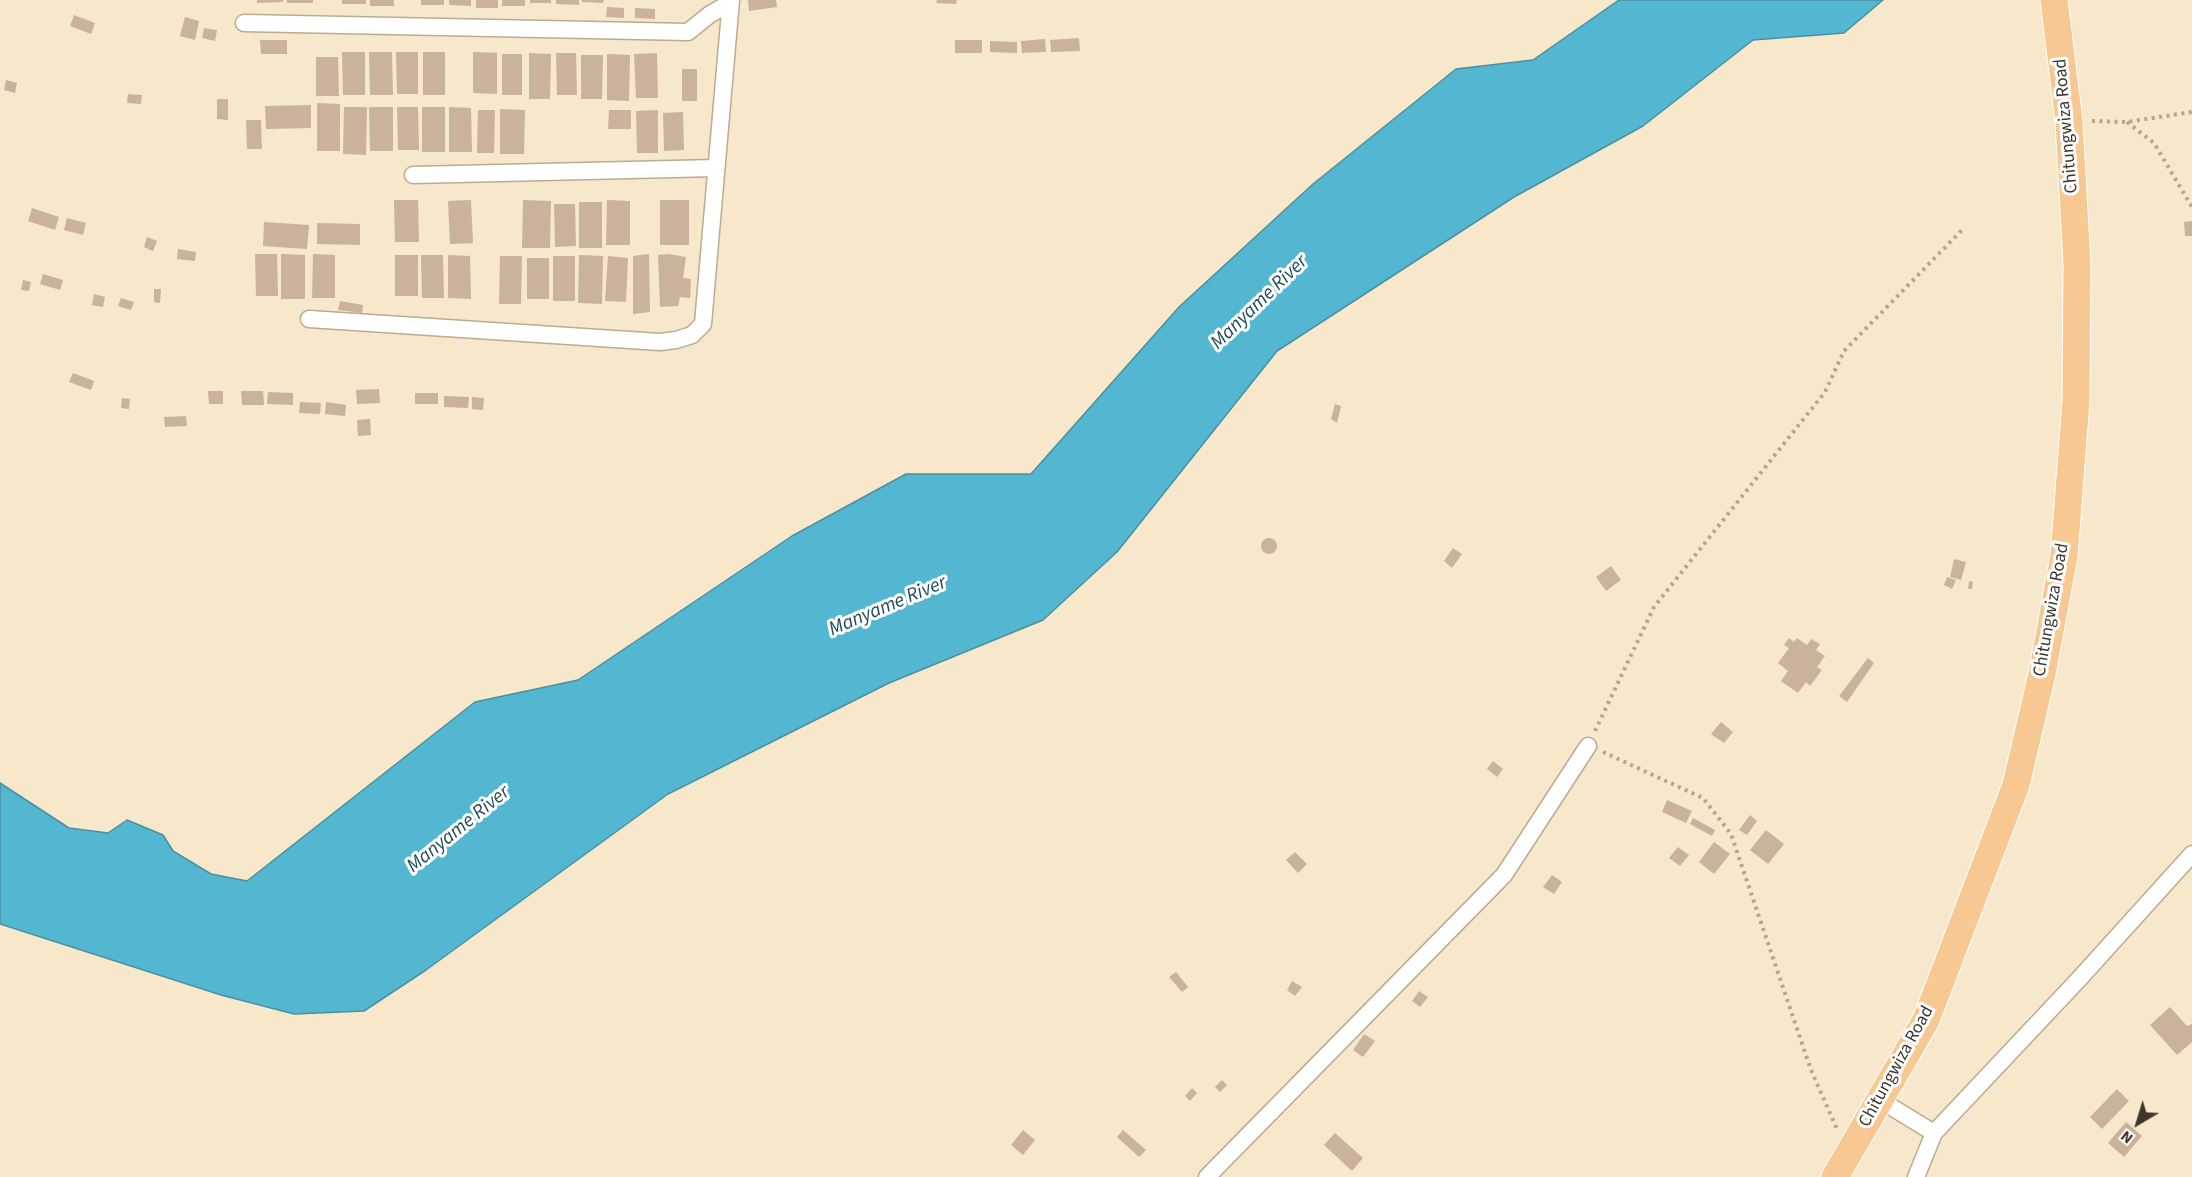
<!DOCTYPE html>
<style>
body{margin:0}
#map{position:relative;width:2192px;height:1177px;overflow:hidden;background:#f7e7cb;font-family:"Source Sans 3",sans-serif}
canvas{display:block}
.north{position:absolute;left:2108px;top:1093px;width:60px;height:60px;-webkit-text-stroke:4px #fff;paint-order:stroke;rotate:218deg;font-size:16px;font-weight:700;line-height:24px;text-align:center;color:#3c362b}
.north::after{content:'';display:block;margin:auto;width:21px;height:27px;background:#3c362b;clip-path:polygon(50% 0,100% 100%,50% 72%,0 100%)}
</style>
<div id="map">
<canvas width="2192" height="1177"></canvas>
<div class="north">N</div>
</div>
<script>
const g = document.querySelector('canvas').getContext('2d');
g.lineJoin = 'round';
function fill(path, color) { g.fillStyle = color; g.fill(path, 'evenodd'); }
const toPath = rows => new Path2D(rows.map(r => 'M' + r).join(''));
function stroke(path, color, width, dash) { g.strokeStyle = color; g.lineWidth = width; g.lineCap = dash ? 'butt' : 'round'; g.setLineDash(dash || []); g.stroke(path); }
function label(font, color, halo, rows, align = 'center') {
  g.font = font + ' "Source Sans 3",sans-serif'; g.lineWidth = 6; g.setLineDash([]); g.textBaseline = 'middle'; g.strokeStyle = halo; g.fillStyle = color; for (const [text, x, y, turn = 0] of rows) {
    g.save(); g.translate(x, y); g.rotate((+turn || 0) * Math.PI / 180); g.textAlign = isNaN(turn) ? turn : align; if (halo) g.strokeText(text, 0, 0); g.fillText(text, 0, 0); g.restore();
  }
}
const water = toPath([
 [1619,0,1883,0,1844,33,1753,40,1643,126,1514,197,1277,351,1117,552,1043,620,889,683,668,794,426,970,364,1011,294,1014,221,995,0,924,0,783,69,828,108,833,127,820,163,835,173,851,211,874,247,881,475,702,578,680,792,536,906,474,1031,474,1179,307,1313,184,1456,69,1533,60,1619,0]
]);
fill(water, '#53b7d1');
stroke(water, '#4c909f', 1.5);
fill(toPath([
 [257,0,283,0,283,2,257,3],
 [287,0,313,0,313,3,287,3],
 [342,0,366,0,366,4,342,4],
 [370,0,394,0,394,6,370,6],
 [421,0,444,0,444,5,421,5],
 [449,0,471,0,471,6,449,5],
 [476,0,498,0,498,8,476,8],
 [502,0,525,0,525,6,502,6],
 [530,0,551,0,551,3,530,3],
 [556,0,579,0,579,5,556,4],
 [582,0,604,0,603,3,582,2],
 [748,0,776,0,777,7,749,11],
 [937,0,957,0,956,4,936,3],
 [607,7,624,8,624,18,606,17],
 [635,8,655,9,655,19,635,18],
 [74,15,95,23,91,34,70,26],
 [185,17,199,21,195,40,180,36],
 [204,28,217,30,215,41,202,38],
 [1079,38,1080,51,1051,52,1050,40],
 [1045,39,1046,52,1022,53,1021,41],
 [260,40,287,40,287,54,261,54],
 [955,40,982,40,982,53,955,53],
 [990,41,1017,42,1017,53,990,52],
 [342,52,365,52,365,95,343,95],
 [369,52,392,52,393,95,370,95],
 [396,52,418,52,418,94,397,94],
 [423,52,445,52,445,95,423,95],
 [473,52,497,53,497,94,473,93],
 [529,53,551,54,550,99,529,99],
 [556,53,576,53,577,95,557,95],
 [657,53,658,98,636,98,634,54],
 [502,54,522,54,522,95,502,95],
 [607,54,630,55,629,101,607,100],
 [581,55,603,55,602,99,581,99],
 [316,57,338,57,339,96,316,96],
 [682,69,697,69,697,101,682,101],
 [6,80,17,83,15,93,4,90],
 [128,94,142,95,141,104,127,103],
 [217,99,228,99,228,120,217,119],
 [317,103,340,104,340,151,317,151],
 [311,105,311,128,266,129,265,106],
 [344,107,367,107,366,155,343,154],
 [369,107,393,107,393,151,370,151],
 [397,107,418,107,419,150,398,150],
 [422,107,445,107,445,152,422,152],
 [449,107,471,108,472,152,449,152],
 [500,109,525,110,524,154,500,154],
 [478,110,495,110,494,153,477,153],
 [609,110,631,110,631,129,608,129],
 [658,110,658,153,637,153,636,111],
 [683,112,684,150,664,151,663,113],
 [246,120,261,120,262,149,247,149],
 [394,200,418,200,419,242,395,242],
 [471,200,473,243,450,244,448,201],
 [523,200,551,201,550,248,522,248],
 [607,200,630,201,630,245,606,245],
 [660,200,689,200,689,245,660,245],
 [579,202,602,202,602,248,579,248],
 [554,204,575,204,576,246,555,247],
 [32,208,59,217,55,230,28,221],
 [67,218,86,223,83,235,64,230],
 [2192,221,2192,236,2185,236,2184,222],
 [264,222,309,225,307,249,263,246],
 [317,223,360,224,360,245,317,244],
 [147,237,157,241,153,251,144,247],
 [178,249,196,252,195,261,177,259],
 [255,254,277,254,278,296,256,296],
 [281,254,305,255,305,299,281,299],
 [313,254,335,255,335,298,312,298],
 [649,254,650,312,633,314,633,256],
 [668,254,686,257,683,278,691,279,690,298,680,297,678,306,660,307,658,255],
 [395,255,418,255,418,296,395,296],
 [421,255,443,255,444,298,422,298],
 [448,255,470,256,471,299,448,298],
 [579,255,603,256,602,304,578,303],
 [500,256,522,256,521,304,499,304],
 [553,256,575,256,575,301,553,301],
 [608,256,628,258,626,302,605,301],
 [527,258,549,258,549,299,527,299],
 [43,274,63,280,60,290,40,284],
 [23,280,31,282,29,291,21,290],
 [154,289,161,289,160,303,154,302],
 [94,294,105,297,103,307,92,305],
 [121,298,134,302,131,310,118,306],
 [340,301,363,305,362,313,338,310],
 [73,373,94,381,91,390,69,382],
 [379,389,380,403,357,404,356,390],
 [208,391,223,391,223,404,209,404],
 [241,391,263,391,264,405,242,405],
 [268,392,293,393,293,405,267,404],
 [415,393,438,393,438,404,415,404],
 [444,396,469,397,468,408,444,407],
 [472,397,484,398,483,410,472,409],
 [122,398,130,399,129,409,121,408],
 [300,402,321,403,320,414,299,413],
 [326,402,346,405,345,416,325,414],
 [1335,404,1341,406,1337,423,1331,419],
 [186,416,187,426,165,427,164,417],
 [370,419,371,435,358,436,357,420],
 '1261 546a8 8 0 1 1 16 0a8 8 0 1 1-16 0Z',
 [1453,548,1462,554,1452,568,1444,561],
 [1954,559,1966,562,1961,580,1950,577],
 [1611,566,1621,580,1606,591,1596,577],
 [1947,577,1956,580,1952,589,1944,585],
 [1969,581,1973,582,1972,589,1968,589],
 [1789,638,1794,642,1797,638,1807,645,1811,639,1820,644,1816,650,1825,656,1817,667,1822,670,1810,686,1806,682,1798,693,1781,681,1788,671,1778,663,1789,648,1784,645],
 [1868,658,1874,663,1847,702,1839,696],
 [1721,722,1733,732,1724,743,1711,734],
 [1493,761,1503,769,1497,777,1487,769],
 [1667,800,1692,811,1686,823,1662,812],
 [1750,815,1757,821,1747,835,1739,830],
 [1693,818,1715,830,1712,836,1690,824],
 [1766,830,1784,844,1768,864,1750,850],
 [1714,842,1730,854,1714,874,1699,862],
 [1678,847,1689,855,1680,866,1669,858],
 [1295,852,1307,864,1298,873,1286,860],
 [1552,875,1562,882,1554,894,1543,887],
 [1176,972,1188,987,1182,992,1169,977],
 [1292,981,1302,987,1295,996,1287,990],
 [1419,991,1428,997,1420,1007,1412,1001],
 [2170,1007,2187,1026,2192,1024,2192,1042,2177,1055,2150,1025],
 [1364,1034,1375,1041,1363,1057,1353,1050],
 [1222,1080,1227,1085,1220,1092,1215,1087],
 [1192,1088,1197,1093,1190,1101,1185,1096],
 [2117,1089,2129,1101,2102,1129,2090,1117],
 [2126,1122,2142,1136,2124,1157,2108,1143],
 [1023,1130,1035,1140,1023,1155,1011,1145],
 [1123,1130,1146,1150,1139,1157,1117,1137],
 [1335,1133,1363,1158,1352,1171,1324,1145]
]), '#cab29d');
const minor = toPath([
 [244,23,688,32,709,15,731,2],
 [413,175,716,168],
 [309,319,660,342,676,340,692,335,703,324,731,0],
 [1880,1100,1934,1133,1916,1177],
 [1934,1133,2080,978,2192,854],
 [1207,1177,1504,875,1588,746]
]);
const primary = toPath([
 [1835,1177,1926,1020,2016,785,2042,674,2064,556,2076,401,2077,264,2069,121,2054,0]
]);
stroke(minor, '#bbab91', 19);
stroke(primary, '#fff', 29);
stroke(toPath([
 [2092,121,2127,122,2192,112],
 [2127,122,2154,143,2192,207],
 [1595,731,1654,607,1825,392,1844,351,1962,230],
 [1603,752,1703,798,1731,834,1811,1070,1837,1129]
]), '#b3a690', 4, [3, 4.5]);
stroke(minor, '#fff', 16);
stroke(primary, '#f7c891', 27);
label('18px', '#3c362b', '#fff', [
 ["Chitungwiza Road",2067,126,-95],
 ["Chitungwiza Road",2052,610,-80],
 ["Chitungwiza Road",1897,1067,-61]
]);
label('italic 20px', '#214d59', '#fff', [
 ["Manyame River",1260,303,-44],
 ["Manyame River",888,607,-23],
 ["Manyame River",459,830,-39]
]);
</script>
